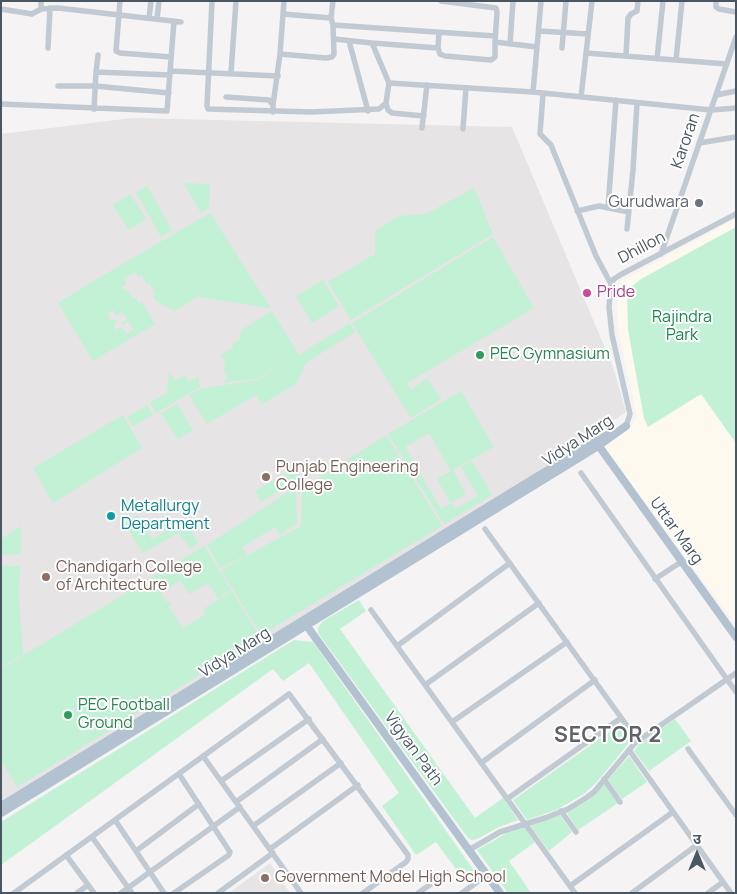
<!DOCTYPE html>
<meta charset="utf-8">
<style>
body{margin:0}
#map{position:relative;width:737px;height:894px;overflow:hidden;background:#f5f3f3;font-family:Manrope,"Noto Sans Devanagari",sans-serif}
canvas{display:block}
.frame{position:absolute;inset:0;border:2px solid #4a5661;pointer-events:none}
.north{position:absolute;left:672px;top:829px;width:50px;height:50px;-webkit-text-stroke:4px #fff;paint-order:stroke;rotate:0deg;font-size:14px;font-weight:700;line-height:20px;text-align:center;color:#4a5661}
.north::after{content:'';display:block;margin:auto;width:18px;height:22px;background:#4a5661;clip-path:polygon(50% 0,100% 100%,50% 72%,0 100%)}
</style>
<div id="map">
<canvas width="737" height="894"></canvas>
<div class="frame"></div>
<div class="north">उ</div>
</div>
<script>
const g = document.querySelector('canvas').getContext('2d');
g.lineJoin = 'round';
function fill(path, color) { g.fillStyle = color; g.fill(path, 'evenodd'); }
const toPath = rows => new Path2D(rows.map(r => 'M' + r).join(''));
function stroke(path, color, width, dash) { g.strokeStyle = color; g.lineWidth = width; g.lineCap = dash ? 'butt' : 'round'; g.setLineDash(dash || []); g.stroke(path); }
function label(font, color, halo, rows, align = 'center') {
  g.font = font + ' Manrope,sans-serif'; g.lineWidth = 4; g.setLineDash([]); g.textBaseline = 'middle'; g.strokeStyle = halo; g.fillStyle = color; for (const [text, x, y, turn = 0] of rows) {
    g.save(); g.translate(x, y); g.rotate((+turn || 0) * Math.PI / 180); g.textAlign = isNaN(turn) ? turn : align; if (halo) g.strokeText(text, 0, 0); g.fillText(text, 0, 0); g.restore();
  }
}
fill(toPath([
 [736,219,736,625,604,447,629,429,637,417,619,332,616,292,623,280]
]), '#fdf9ef');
fill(toPath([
 [132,118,512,127,613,367,626,412,447,532,1,802,1,134],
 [270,863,290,893,229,893]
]), '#e6e4e5');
fill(toPath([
 [184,183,210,184,209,208,201,213],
 [147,186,172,230,161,237,136,192],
 [474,188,493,234,351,320,328,282,375,254,375,231,399,216,426,214],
 [130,194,146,219,129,230,113,205],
 [210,213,270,307,268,308,198,297,174,311,156,301,153,296,156,294,150,284,147,285,142,275,139,277,135,272,124,279,126,284,122,287,125,291,127,290,133,299,136,298,139,304,142,302,155,324,93,361,58,303,97,279],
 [113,310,117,316,122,312,127,319,121,323,123,325,128,321,134,329,127,334,121,327,116,330,113,326,117,323,114,319,111,321,107,314],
 [736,227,736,443,701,394,648,427,644,418,628,330,627,290,641,279],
 [493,237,534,308,407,383,411,390,427,378,441,399,411,418,352,323],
 [323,280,339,306,312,323,296,296],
 [272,311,299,355,350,323,355,332,306,363,296,384,262,404,256,395,207,424,189,395,200,389,257,380,292,359,256,379,221,383,228,379,224,371,225,364,221,355,234,347,232,344,239,340,241,330],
 [170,372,175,381,185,375,189,382,198,377,200,387,156,413,150,403,170,391,167,387],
 [461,391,494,447,453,470,466,494,451,503,455,509,478,496,461,467,472,461,492,495,444,524,388,434],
 [429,433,451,471,437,479,451,503,441,509,405,447],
 [177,404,193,430,178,439,161,413],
 [147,405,153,415,133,426,127,417],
 [123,415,142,448,53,503,33,468],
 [386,435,442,526,261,635,221,570,301,526,302,489],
 [295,468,301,479,261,502,255,491],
 [296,487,297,523,280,535,275,527,242,547,247,555,220,568,207,545],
 [137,515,152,539,186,520,198,543,191,549,178,533,143,553,124,523],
 [21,526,21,554,2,555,2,566,20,566,19,599,23,654,1,668,1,539],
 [204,546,231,590,218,598,208,583,189,594,180,580,161,593,166,602,169,601,171,605,169,607,183,628,206,614,203,609,232,591,260,638,17,787,1,760,1,669],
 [359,600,366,611,340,629,475,818,503,798,518,820,499,827,477,839,472,840,468,838,318,633,318,628,323,621],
 [294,640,313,642,475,872,464,880,436,842,416,855,382,806,399,793,309,663,283,681,273,669,1,865,1,822],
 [675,719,691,741,649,771,634,751,639,744],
 [622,723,633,738,596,783,585,793,572,801,556,810,527,820,513,800],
 [629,756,647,782,622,799,608,780],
 [604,783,618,803,578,830,566,812,589,800],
 [560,815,572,832,549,851,530,826],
 [524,827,535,842,509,861,531,893,508,893,477,850,507,833]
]), '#c3f1d5');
stroke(toPath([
 [120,1,116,51,120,53,171,57],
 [212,1,207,106,208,109,311,112,379,109,386,103,389,83],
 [284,1,280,54,326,58,332,57,334,54,333,25,331,18,333,1],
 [441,1,496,8,497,12,495,42,537,47,533,92,711,110,736,108],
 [716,1,716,7,719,9,736,12],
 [1,9,32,14,41,9,58,8,181,22],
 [41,9,41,1],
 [283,14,331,18],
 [149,18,151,1],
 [157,19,159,1],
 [333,25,495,36],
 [539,31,588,34],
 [439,33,438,48,440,54,445,56,491,60,495,57,495,42],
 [334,39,372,43,389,83,533,92],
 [349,41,368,111],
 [372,43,438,48],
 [510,44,513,1],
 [537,47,541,1],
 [48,48,50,8],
 [562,48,566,1],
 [586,53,727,64],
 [626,56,628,18,631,14,637,11,638,1],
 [657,59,663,1],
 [676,60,682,1],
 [170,71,278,76],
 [96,72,98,55],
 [231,73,236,1],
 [58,86,95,86,169,93],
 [543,94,540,134,551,145,596,256,611,284],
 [716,95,736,91],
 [226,97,269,100,273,105,273,112],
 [581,97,592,1],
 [386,103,388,110,392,113,424,116],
 [1,104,167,111,174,21],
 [273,105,280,54],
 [94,109,96,72,170,75],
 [422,128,427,85],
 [463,129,466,88],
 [699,143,736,137],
 [608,208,616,100],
 [577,211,599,206,629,212],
 [627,229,633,170,637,103],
 [661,254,736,37],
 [626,426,630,414,612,335,609,307,611,284,614,279,620,275,736,214],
 [581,473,736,692],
 [485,529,638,741],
 [655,579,681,562],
 [371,610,575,893],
 [397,646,510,563],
 [425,685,539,603],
 [452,722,567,642],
 [688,749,736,815],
 [629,750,731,893],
 [203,756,301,893],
 [481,763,595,680],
 [604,779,620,802],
 [221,781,309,719],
 [507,799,621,718],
 [236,802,323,739],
 [561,811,576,832],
 [115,820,164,893],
 [253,826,341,763],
 [92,837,132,893],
 [270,849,358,785],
 [469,850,500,832,545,818,568,809,586,798,594,792,635,743,736,673],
 [136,851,199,804],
 [66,855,94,893],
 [570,886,673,812],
 [14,893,289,694,408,855,408,859,406,862,363,893],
 [77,893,88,885],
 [121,893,240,807],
 [174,893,229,855,230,852,179,774],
 [218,893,273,853],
 [418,893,447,873],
 [462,893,487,875],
 [632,893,697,845],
 [708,893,723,882]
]), '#c1cad2', 5.5);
stroke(toPath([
 [596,442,736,637],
 [304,622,500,893],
 [1,806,595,441,607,435],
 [1,813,598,446,626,426]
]), '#b3c2d1', 8);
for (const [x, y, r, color] of [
 [699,203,5,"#6b7280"],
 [587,293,5,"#d1479c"],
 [480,355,5,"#2e9e5b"],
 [266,477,5,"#8d6e63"],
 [111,516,5,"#0f9aa8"],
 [46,577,5,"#8d6e63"],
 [68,715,5,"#2e9e5b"],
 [265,878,5,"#8d6e63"]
]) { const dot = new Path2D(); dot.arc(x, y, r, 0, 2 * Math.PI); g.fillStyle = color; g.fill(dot); stroke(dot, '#fff', 2); }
label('16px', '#4a5661', '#fff', [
 ["Karoran",686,141,-71],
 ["Dhillon",642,248,-28],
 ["Vidya Marg",578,441,-33],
 ["Uttar Marg",676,531,54],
 ["Vidya Marg",235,653,-32],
 ["Vigyan Path",413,749,54]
]);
label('16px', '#5b616d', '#fff', [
 ["Gurudwara",689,203]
], 'right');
label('16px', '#b23c85', '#fff', [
 ["Pride",597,293]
], 'left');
label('16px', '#17864f', '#fff', [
 ["Rajindra",682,318],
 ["Park",682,336]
]);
label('16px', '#27864d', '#fff', [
 ["PEC Gymnasium",490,355],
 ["PEC Football",78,706],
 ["Ground",78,724]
], 'left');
label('16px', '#785e54', '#fff', [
 ["Punjab Engineering",276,468],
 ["College",276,486],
 ["Chandigarh College",56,568],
 ["of Architecture",56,586],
 ["Government Model High School",275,878]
], 'left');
label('16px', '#0d838f', '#fff', [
 ["Metallurgy",121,507],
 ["Department",121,525]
], 'left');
g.letterSpacing = '1px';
label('bold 21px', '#5f6368', '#fff', [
 ["SECTOR 2",608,736]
]);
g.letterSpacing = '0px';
</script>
